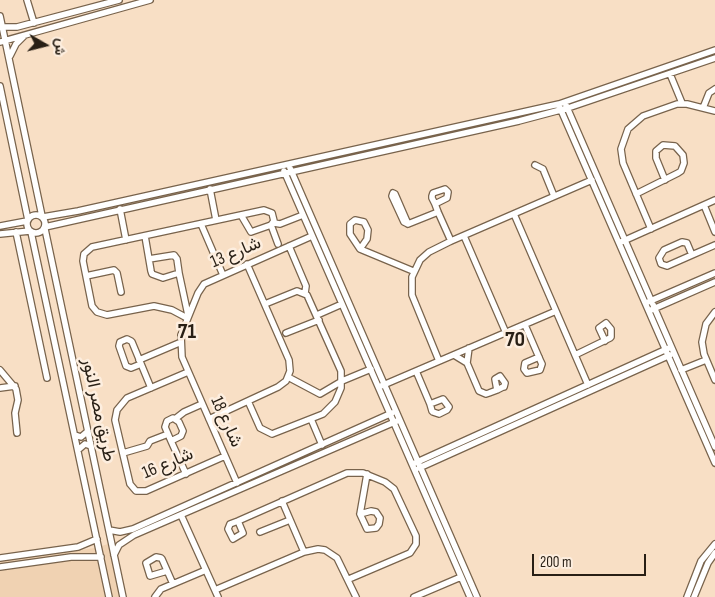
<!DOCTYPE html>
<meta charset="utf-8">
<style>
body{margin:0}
#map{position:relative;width:715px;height:597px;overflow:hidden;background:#f8dfc5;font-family:"Sofia Sans Condensed",Vazirmatn,sans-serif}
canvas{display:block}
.north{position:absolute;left:20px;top:20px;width:50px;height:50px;-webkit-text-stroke:4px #fdeedf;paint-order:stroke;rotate:98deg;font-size:14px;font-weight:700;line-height:20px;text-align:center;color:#281f15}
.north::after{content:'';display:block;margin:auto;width:18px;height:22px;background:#281f15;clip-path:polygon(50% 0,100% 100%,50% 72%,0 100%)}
.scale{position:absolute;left:532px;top:554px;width:114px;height:22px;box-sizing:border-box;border:2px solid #281f15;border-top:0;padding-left:6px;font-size:15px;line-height:18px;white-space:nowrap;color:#281f15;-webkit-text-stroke:4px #fdeedf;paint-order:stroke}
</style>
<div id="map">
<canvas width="715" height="597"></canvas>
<div class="north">ش</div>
<div class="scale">200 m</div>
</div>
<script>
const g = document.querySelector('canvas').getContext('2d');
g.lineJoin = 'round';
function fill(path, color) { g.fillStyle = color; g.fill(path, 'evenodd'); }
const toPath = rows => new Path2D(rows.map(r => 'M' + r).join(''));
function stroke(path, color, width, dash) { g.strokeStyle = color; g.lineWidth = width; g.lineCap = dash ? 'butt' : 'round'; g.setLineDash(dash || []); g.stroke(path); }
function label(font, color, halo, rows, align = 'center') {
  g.font = font + ' "Sofia Sans Condensed",Vazirmatn,sans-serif'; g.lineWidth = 5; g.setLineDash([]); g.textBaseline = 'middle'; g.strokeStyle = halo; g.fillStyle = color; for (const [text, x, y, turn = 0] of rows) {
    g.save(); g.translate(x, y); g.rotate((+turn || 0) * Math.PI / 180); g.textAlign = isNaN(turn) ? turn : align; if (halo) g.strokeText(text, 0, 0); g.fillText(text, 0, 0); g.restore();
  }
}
fill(toPath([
 [108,544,122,597,0,597,0,561,95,548]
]), '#f0d2b2');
const minor = toPath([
 [27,0,34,23],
 [0,16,42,216],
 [0,27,17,27,119,0],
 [0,42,150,0],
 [10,56,16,44,24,36],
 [670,74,682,103],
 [0,86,28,220],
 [566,105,715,447],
 [560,108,715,463],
 [703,108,709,93,715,89],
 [535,165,543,169,554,196],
 [290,168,477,597],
 [284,171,470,597],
 [210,189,216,220],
 [393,193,395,194,408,224,404,222,392,196,393,193],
 [636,194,678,173,681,171,684,163,683,155,675,146,663,145,656,151,656,158,665,180],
 [435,204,447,198,448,192,445,189,433,193,432,196,432,198,435,204,438,212,451,241],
 [704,205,715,232],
 [120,209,126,240],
 [514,214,588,385],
 '27 224a9 9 0 1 1 18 0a9 9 0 1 1-18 0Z',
 [43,217,78,211,559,104,715,50],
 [274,223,280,224,303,215],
 [201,224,223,275],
 [408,224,438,212],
 [271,225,278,244],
 [0,226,27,221],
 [45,227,519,121,568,108,715,58],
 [45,229,123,597],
 [651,229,623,163,621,149,628,129,643,116,677,104,687,104,715,111],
 [16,232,47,378],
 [31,232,109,597],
 [0,234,30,231],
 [145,236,151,271,152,274,163,278,179,273,177,259,174,255,149,259],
 [464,236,506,333],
 [621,242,715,200],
 [289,246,306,286,305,293],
 [360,249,367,239,368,230,364,222,355,220,350,224,350,234,360,249,413,271],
 [692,255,687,243,682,242,664,250,659,258,661,264,667,266,692,255,715,245],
 [179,273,188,315],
 [86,276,114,270,117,273,121,292],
 [648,302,715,273],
 [651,310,715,282],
 [715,312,706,324,702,342,704,354,715,380],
 [317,315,342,304],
 [187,318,172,310,154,306,107,315,97,312,92,306,83,261,84,254,92,247,264,210,272,213,274,221,271,225,251,232,241,215],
 [525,325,541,362,542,364,540,370,527,373,524,369,525,363,539,357],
 [286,333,319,320],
 [469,348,467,363,479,391,486,394,489,393,497,390,503,387,504,387,505,383,500,376,495,379,497,390],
 [454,355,467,363],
 [575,355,610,338,611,337,611,329,606,323,599,328,605,341],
 [139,360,179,343],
 [439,361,412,295,412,277,420,260,429,252,451,241,592,180],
 [141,364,131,368,126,366,119,346,120,342,127,339,131,341,132,342,151,388],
 [0,370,16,389,18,400,15,413,17,433],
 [681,370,706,360],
 [416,371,430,404,432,411,433,412,439,414,447,410,449,407,443,399,430,404],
 [188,372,127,398,117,410,115,420,130,484,136,491,146,491,225,456],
 [288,377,320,394,342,381,371,369],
 [381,386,556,311],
 [0,388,15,386],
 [248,401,260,428,272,434,323,414,335,402,341,388,341,371,307,295,297,291,265,304],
 [175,419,184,412,202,404],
 [209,419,278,387,286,381,290,371,289,360,247,264],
 [311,419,322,445],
 [75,435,81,437,88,431],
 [171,441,181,436,183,431,179,422,173,418,167,421,165,427,171,441,186,474],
 [78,450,85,444,91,446],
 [123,453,147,446,150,441,168,434],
 [415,463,669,348],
 [419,468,670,355],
 [237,483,182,357,181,335,198,293,204,284,312,236],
 [282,501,304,552],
 [360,514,367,529,376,528,379,524,380,518,376,512,371,511,360,514,367,474],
 [181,515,218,597],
 [238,521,243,533,233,539,228,529,230,524,238,521,347,473,363,473,385,482,394,489,416,536,416,544,410,553,349,579],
 [109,530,120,532,133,529,392,413],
 [260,532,290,520],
 [114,555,119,545,134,535,397,421],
 [0,558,78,547,97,539],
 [0,567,71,557,101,557],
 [167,571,150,576,146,563,156,557,161,558,162,559,173,584],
 [215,590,304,552,318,549,325,550,337,558,356,597],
 [155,597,161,589,206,570],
 [414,597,461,577],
 [687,597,701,561,715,544],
 [694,597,708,563,715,553]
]);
stroke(minor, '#78634c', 8);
stroke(minor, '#fff', 5.5);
label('18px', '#281f15', '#fdeedf', [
 ["شارع 13",236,253,-23],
 ["طريق مصر النور",98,410,78],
 ["شارع 18",226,422,66],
 ["شارع 16",168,464,-23]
]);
label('bold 22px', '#281f15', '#fdeedf', [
 ["71",187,332],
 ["70",515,340]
]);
</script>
